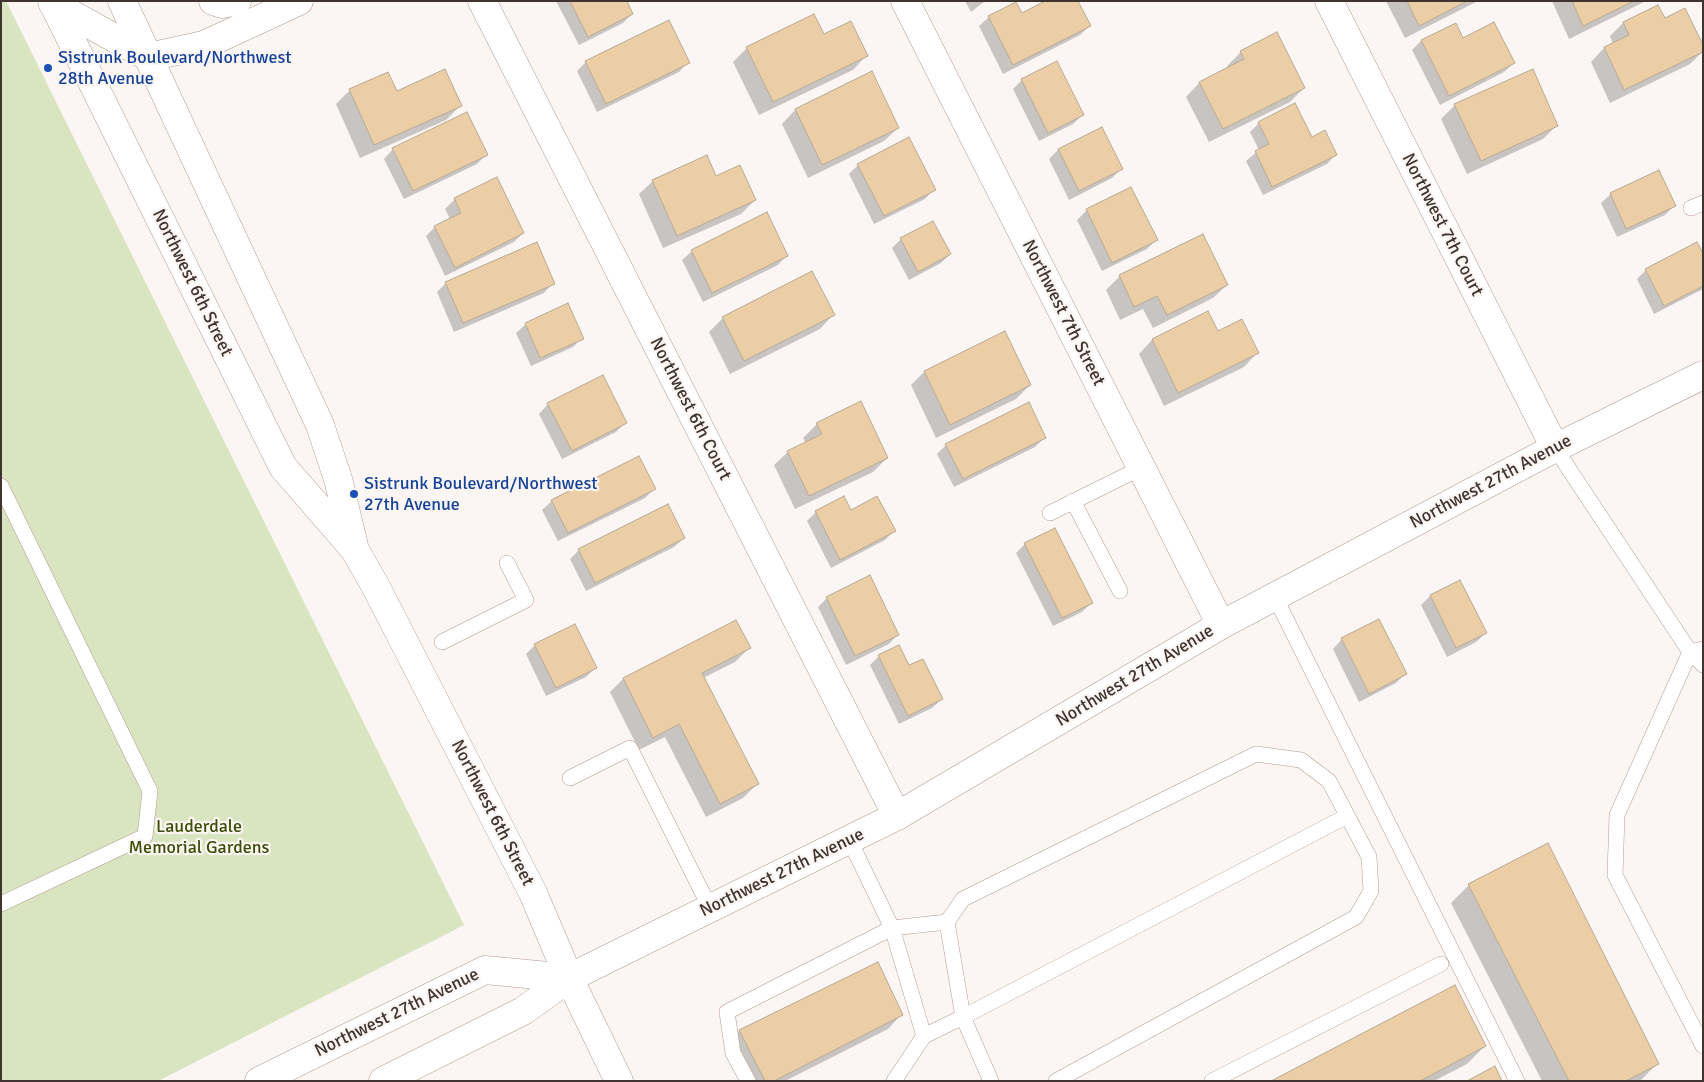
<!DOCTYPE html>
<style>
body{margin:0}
#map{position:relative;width:1704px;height:1082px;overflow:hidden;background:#fbf5f3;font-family:Signika,sans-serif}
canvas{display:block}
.frame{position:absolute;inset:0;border:2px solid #3f3430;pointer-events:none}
</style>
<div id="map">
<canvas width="1704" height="1082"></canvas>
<div class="frame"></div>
</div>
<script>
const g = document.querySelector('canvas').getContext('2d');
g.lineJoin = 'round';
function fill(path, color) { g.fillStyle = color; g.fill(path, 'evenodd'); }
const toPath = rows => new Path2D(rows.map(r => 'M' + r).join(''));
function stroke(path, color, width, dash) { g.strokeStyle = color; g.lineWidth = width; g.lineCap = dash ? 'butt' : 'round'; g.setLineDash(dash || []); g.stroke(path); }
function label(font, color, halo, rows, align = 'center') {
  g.font = font + ' Signika,sans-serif'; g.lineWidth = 4.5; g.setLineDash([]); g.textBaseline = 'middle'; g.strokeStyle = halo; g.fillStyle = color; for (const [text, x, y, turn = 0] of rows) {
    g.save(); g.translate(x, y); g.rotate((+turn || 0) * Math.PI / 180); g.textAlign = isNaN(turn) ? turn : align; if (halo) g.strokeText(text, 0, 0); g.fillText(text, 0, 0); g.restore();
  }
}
fill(toPath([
 [1,1,6,1,464,925,158,1081,1,1081]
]), '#d8e5c0');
fill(toPath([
 [556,1,626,1,632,14,623,23,579,45],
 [965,1,985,1,971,12],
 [1386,1,1478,1,1405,38],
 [1552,1,1646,1,1569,39],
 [1021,15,1089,26,1080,35,1003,74,979,26,989,17],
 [1664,20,1703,51,1690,64,1610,103,1591,62,1604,48,1613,44,1610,36,1623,23],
 [1456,24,1463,39,1514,63,1504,72,1440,105,1412,50,1421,41],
 [824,36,866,56,853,70,759,115,733,62,747,48],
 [1241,52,1304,88,1290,102,1209,142,1186,97,1199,83,1228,68,1227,66],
 [586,62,688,62,679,72,597,112,577,71],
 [872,73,898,128,884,141,808,178,782,124,795,110],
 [1022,80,1082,115,1073,124,1039,141,1013,89],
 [350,90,396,92,460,106,446,120,360,158,336,104],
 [1455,105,1556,126,1543,139,1467,174,1441,119],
 [1259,123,1311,138,1336,154,1327,164,1263,195,1246,161,1259,150,1250,132],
 [1101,128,1121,169,1112,178,1069,200,1049,159,1058,150],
 [393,149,487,154,477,164,404,199,384,159],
 [858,165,934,189,925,199,874,224,849,174],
 [715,178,755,200,741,214,663,248,639,194,653,181],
 [496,179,523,233,514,242,445,276,426,236,435,227,450,219,445,209,455,199],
 [1131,188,1156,240,1147,249,1102,271,1077,220,1087,210],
 [1611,194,1674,206,1665,215,1617,237,1601,203],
 [901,239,950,254,941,263,909,280,892,248],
 [692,251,787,255,778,265,703,302,682,260],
 [1703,256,1703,289,1654,314,1637,279,1646,270],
 [812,273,833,315,820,329,730,374,709,332,723,318],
 [1120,276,1227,285,1213,298,1153,328,1143,309,1120,320,1106,290],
 [446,283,553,283,544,293,454,332,437,292],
 [1208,313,1217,332,1257,353,1244,367,1164,406,1139,354,1152,340],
 [526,324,582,338,573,347,531,366,516,333],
 [1004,333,1030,385,1016,399,936,438,911,385,924,372],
 [548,404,625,423,616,432,562,459,539,414],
 [817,424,887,458,873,472,795,509,774,465,788,452,806,443,803,438],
 [1045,437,1035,447,954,487,937,454,946,445],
 [654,489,645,498,558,541,542,510,552,501],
 [816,512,894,531,885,540,831,568,807,521],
 [684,538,674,547,586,591,570,559,579,550],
 [1025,544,1091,603,1082,612,1053,626,1016,553],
 [1460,581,1486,633,1476,642,1447,657,1421,605,1430,596],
 [827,598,898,634,889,644,846,665,818,607],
 [1342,639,1405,674,1396,683,1359,702,1333,649],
 [535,645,595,668,586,677,546,696,526,654],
 [749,648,735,662,703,678,757,784,743,798,706,817,665,737,639,750,610,692,623,679],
 [879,656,909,667,942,699,932,708,899,724,870,665],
 [1469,885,1658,1063,1640,1081,1542,1081,1451,903],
 [877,964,901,1015,888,1029,785,1081,744,1081,726,1044,739,1031],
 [1485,1046,1467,1064,1434,1081,1274,1081]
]), '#0003');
const building = toPath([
 [570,1,627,1,633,14,588,37,570,1],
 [1045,1,1078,1,1091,26,1013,65,988,16,1016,2,1022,13,1045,1],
 [1407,1,1467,1,1419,26,1407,1],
 [1572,1,1634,1,1583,26,1572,1],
 [1658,5,1665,18,1685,8,1703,45,1703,52,1624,90,1604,47,1629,35,1623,22,1658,5],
 [814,14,824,34,851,21,868,56,773,102,746,47,814,14],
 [669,20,690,63,606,104,585,61,669,20],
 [1494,22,1515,63,1449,96,1421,40,1456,23,1463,38,1494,22],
 [1277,32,1305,88,1223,129,1199,82,1244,59,1240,51,1277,32],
 [1057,61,1084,115,1048,133,1021,79,1057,61],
 [445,69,462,106,374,145,349,89,388,72,397,91,445,69],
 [1533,69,1558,126,1481,161,1454,104,1533,69],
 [872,71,899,128,822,165,795,109,872,71],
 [1295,103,1312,137,1325,130,1337,155,1272,187,1255,151,1269,144,1258,122,1295,103],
 [467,112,488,155,413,191,392,148,467,112],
 [1102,127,1123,169,1079,191,1058,149,1102,127],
 [909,137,936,190,884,216,857,164,909,137],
 [707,155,716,176,740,165,756,200,677,236,652,180,707,155],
 [1659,170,1676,206,1626,229,1610,193,1659,170],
 [497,177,524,233,455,268,434,226,461,213,454,198,497,177],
 [1131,187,1158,240,1112,263,1086,209,1131,187],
 [767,212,788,256,712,293,691,250,767,212],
 [933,221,951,254,918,272,900,238,933,221],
 [1203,234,1228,285,1167,315,1157,296,1134,307,1119,275,1203,234],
 [537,242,555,284,463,323,445,282,537,242],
 [1697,242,1703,253,1703,286,1664,306,1645,269,1697,242],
 [812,271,835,315,744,361,722,317,812,271],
 [568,303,584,339,540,358,525,323,568,303],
 [1208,311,1218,331,1242,319,1259,353,1178,393,1152,339,1208,311],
 [1005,331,1031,385,950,425,924,371,1005,331],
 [603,375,627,423,572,451,547,403,603,375],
 [861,401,888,458,809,496,787,451,822,434,816,423,861,401],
 [1029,402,1046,438,963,479,945,444,1029,402],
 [639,456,656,489,568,533,551,500,639,456],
 [844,496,851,510,877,496,896,531,840,560,815,511,844,496],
 [668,504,685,538,595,583,578,549,668,504],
 [1055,528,1093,603,1062,618,1024,543,1055,528],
 [870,575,899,635,855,656,826,597,870,575],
 [1460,580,1487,633,1456,648,1430,595,1460,580],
 [1379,619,1407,674,1369,694,1341,638,1379,619],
 [736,620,751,648,702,673,759,784,720,804,679,724,653,738,623,678,736,620],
 [575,624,597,668,556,688,534,644,575,624],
 [899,645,909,665,923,659,943,699,908,716,878,655,899,645],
 [1548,843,1659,1064,1626,1081,1569,1081,1468,884,1548,843],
 [878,962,903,1015,774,1081,765,1081,739,1030,878,962],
 [1455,985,1486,1046,1420,1081,1271,1081,1455,985],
 [1495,1066,1502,1081,1467,1081,1495,1066]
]);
fill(building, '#ebcea5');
stroke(building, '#b8a993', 1);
const service = toPath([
 [1691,208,1703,203],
 [1555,448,1690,652,1703,649],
 [1,486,150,791,145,836,1,904],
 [1073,501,1120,591],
 [1050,513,1141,468],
 [1275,597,1517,1081],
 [442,642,526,600,507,563],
 [1703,665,1690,652,1617,815,1615,875,1703,1046],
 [570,778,630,748,710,908],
 [849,839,892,928,924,1036,894,1081],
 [924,1036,963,1017,1347,816],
 [748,1081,733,1053,727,1012,892,928,947,922],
 [991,1081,963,1017,947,922,963,899,1256,754,1301,760,1329,781,1369,857,1371,891,1356,917,1056,1081],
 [1212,1081,1441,964]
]);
const minor = toPath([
 [213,1,222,4,237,1],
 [482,1,897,816],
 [905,1,1221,625],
 [1329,1,1555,448],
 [53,4,149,57,204,45,299,1]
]);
const tertiary = toPath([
 [52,1,283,467,355,550,377,589,533,893,569,978,619,1081],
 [122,1,320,425,338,479,354,546],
 [259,1081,485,970,569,978],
 [383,1081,523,1011,569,978,897,816,1221,625,1555,448,1703,375]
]);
stroke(service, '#b69b92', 16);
stroke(minor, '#b69b92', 29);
stroke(tertiary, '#b69b92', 29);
stroke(service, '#fff', 15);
stroke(minor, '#fff', 28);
stroke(tertiary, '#fff', 28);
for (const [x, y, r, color] of [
 [48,68,5,"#1a4fb4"],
 [354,494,5,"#1a4fb4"]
]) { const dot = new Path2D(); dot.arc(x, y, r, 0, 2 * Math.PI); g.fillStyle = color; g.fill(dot); stroke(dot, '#fbf5f3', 2); }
label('18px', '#164399', '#fbf5f3', [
 ["Sistrunk Boulevard/Northwest",58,58],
 ["28th Avenue",58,79],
 ["Sistrunk Boulevard/Northwest",364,484],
 ["27th Avenue",364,505]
], 'left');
label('18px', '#3f3430', '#fbf5f3', [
 ["Northwest 7th Court",1442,225,63],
 ["Northwest 6th Street",192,283,64],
 ["Northwest 7th Street",1063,313,63],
 ["Northwest 6th Court",690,409,63],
 ["Northwest 27th Avenue",1491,482,-28],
 ["Northwest 27th Avenue",1135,676,-31],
 ["Northwest 6th Street",492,813,63],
 ["Northwest 27th Avenue",782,873,-26],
 ["Northwest 27th Avenue",397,1013,-26]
]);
label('18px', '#3b4d05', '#fbf5f3', [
 ["Lauderdale",199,827],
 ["Memorial Gardens",199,848]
]);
</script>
